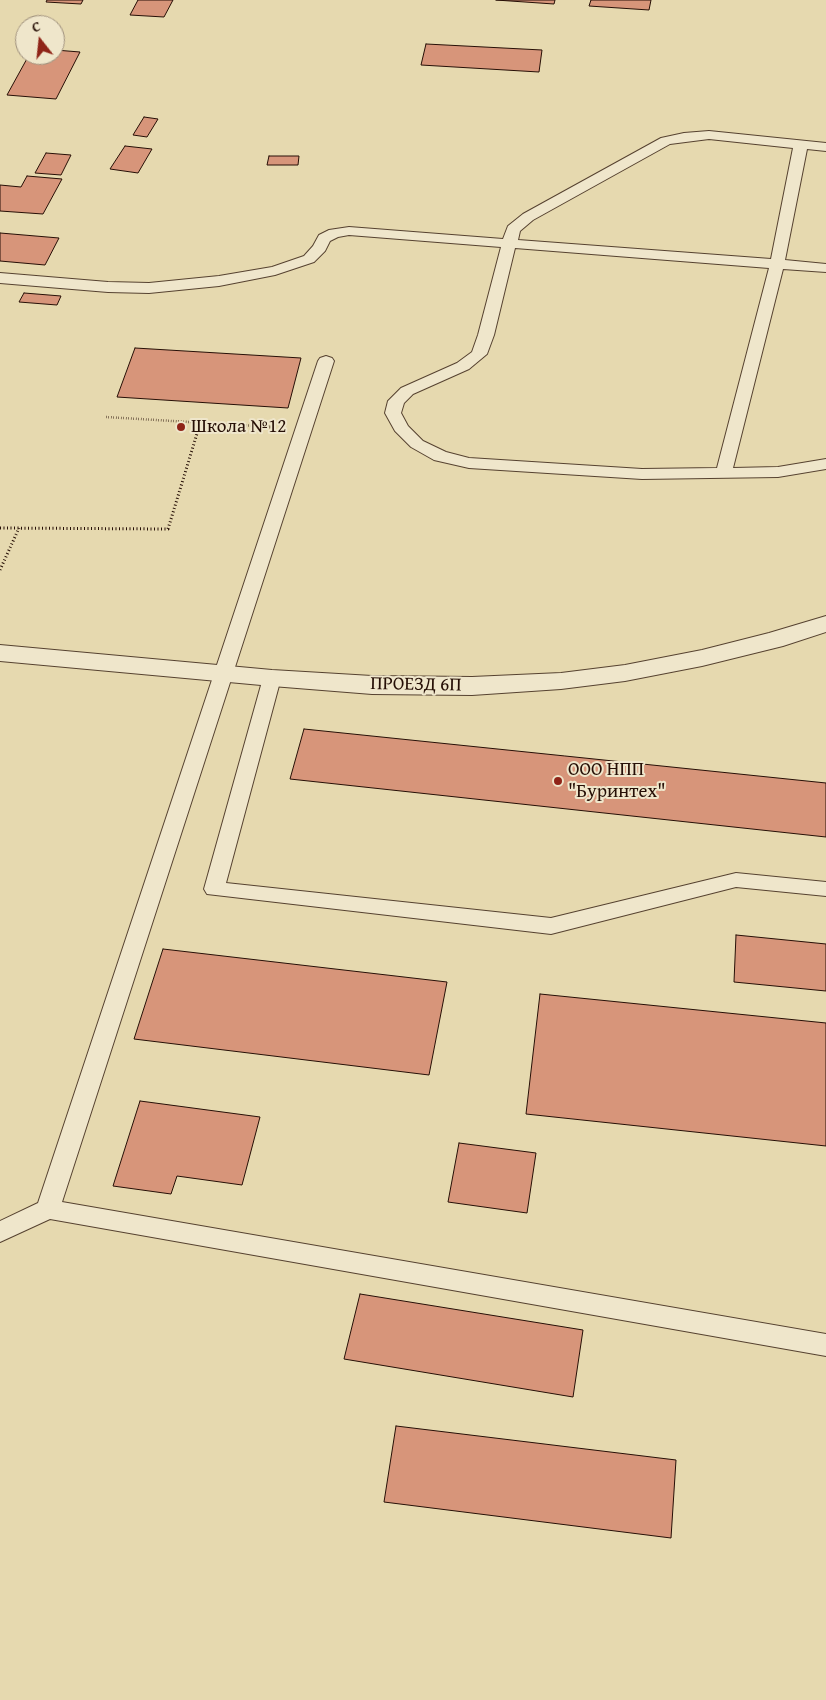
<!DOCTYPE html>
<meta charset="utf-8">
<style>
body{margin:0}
#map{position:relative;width:826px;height:1700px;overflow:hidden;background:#e6d9af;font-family:"Gentium Book Plus",serif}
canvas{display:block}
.north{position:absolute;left:15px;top:15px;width:50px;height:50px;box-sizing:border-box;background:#efe6cb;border:1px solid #9f907c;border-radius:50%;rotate:344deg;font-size:14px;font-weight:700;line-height:20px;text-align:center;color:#260f06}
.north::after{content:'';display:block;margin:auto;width:18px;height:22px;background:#8f2418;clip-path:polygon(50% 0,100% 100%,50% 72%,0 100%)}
</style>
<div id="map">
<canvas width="826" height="1700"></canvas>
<div class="north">С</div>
</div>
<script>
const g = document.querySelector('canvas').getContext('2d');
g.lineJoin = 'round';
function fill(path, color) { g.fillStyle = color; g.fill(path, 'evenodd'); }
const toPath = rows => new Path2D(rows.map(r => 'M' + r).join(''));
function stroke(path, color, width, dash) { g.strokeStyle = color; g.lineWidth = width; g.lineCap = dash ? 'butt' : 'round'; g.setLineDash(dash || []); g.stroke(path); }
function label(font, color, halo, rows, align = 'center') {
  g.font = font + ' "Gentium Book Plus",serif'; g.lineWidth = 4; g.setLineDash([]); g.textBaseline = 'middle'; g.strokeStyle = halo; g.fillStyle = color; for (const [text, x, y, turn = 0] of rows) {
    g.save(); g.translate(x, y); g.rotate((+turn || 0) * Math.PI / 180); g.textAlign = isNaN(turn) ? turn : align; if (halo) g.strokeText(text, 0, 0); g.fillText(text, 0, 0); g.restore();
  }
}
const building = toPath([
 [47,0,83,0,81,4,46,2,47,0],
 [138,0,173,0,164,17,130,15,138,0],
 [496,0,555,0,554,4,496,0],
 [591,0,651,0,649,10,589,6,591,0],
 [426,44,542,50,539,72,421,65,426,44],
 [55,50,80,52,56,99,7,95,29,55,55,55,55,50],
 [144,117,158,119,147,137,133,135,144,117],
 [125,146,152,149,138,173,110,169,125,146],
 [46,153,71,155,61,175,35,173,46,153],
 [269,156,299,156,298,165,267,165,269,156],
 [27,176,62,179,43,214,0,211,0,185,21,187,27,176],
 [0,233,59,238,45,265,0,261,0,233],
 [24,293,61,296,57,305,19,302,24,293],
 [135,348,301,358,288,408,117,397,135,348],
 [304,729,826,783,826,837,290,779,304,729],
 [736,935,826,944,826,991,734,982,736,935],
 [163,949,447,982,429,1075,134,1039,163,949],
 [540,994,826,1023,826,1146,526,1114,540,994],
 [140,1101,260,1117,242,1185,177,1176,171,1194,113,1186,140,1101],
 [459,1143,536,1153,527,1213,448,1202,459,1143],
 [360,1294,583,1330,573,1397,344,1359,360,1294],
 [396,1426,676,1460,671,1538,384,1502,396,1426]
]);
fill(building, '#d7957a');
stroke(building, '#260f06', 1);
const lane = toPath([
 [709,131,826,143,826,151,807,149,785,260,826,264,826,272,783,269,733,468,778,467,826,459,826,469,778,477,642,479,469,468,434,460,411,447,395,431,385,413,388,401,401,388,457,363,472,352,478,335,501,247,349,235,338,237,330,241,325,251,314,262,275,275,219,286,149,293,108,292,0,283,0,273,108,282,149,283,219,276,272,267,304,256,313,246,319,235,329,230,349,227,503,239,508,226,523,214,661,138,684,133,709,131],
 [709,139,793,148,771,259,518,240,520,231,533,220,670,144,709,139],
 [515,248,769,268,717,468,642,469,469,458,446,452,423,441,408,426,401,413,404,403,413,394,469,369,487,354,494,335,515,248],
 [326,356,332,358,334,361,62,1202,826,1334,826,1356,50,1219,0,1242,0,1221,38,1203,318,361,320,358,326,356],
 [272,672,279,674,281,678,226,883,551,918,736,873,826,882,826,896,736,887,551,934,207,894,204,889,263,678,265,674,272,672]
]);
const street = toPath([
 [826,616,826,632,783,646,702,666,625,681,561,689,472,695,372,694,272,686,0,661,0,645,272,670,372,676,472,677,561,673,625,665,702,650,769,633,826,616]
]);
stroke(lane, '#564230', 2);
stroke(street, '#564230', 2);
stroke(toPath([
 [106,417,273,427],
 [199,428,200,423]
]), '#260f06', 2.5, [0.5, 2]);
stroke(toPath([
 [266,427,273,427],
 [0,528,168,529,199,427],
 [0,570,19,528]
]), '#260f06', 3, [1, 2.5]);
fill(lane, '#efe6cb');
fill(street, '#efe6cb');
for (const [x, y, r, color] of [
 [181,427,5,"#8f2418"],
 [558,781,5,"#8f2418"]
]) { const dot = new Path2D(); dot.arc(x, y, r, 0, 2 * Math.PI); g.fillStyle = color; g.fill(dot); stroke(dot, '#efe6cb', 2); }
label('19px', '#260f06', '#efe6cb', [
 ["Школа №12",191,427],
 ["ООО НПП",568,770],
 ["\"Буринтех\"",568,792]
], 'left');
label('19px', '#260f06', '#efe6cb', [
 ["ПРОЕЗД 6П",416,685,1]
]);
</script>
